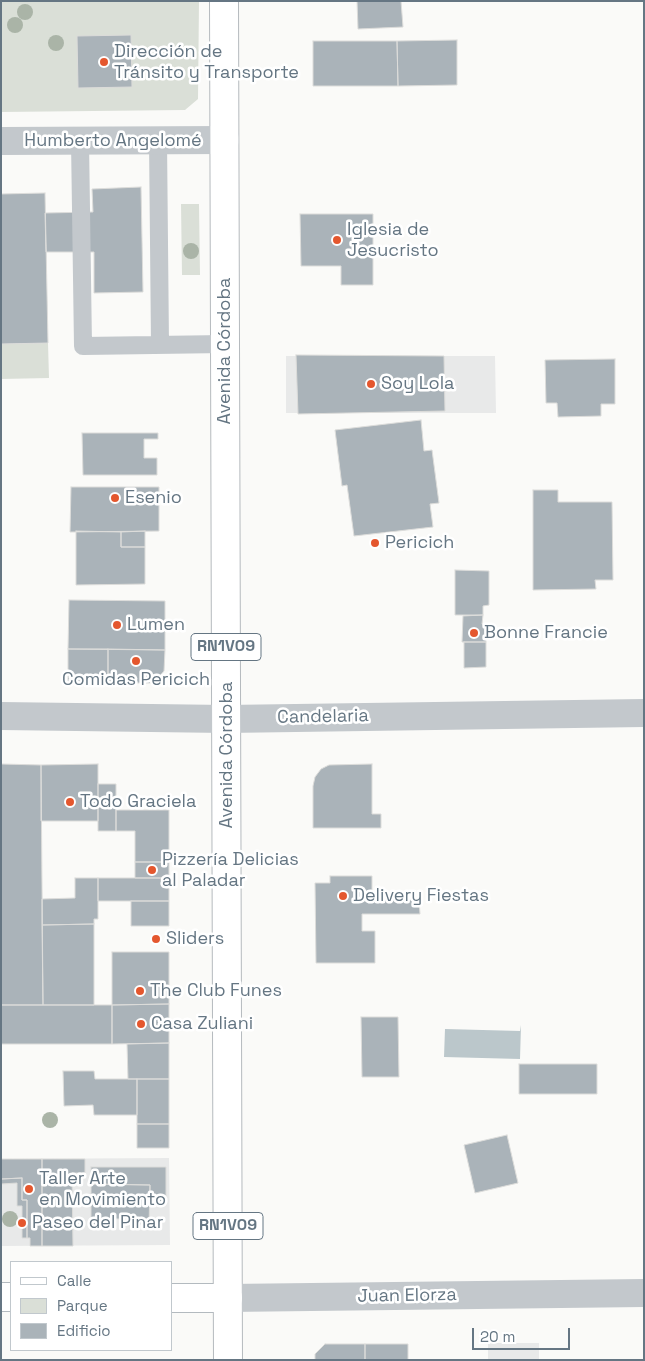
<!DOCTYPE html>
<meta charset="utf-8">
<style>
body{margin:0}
#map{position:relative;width:645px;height:1361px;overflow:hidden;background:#fafaf8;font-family:"Space Grotesk",sans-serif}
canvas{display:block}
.frame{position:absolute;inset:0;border:2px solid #657683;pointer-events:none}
.legend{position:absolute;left:10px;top:1261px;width:162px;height:90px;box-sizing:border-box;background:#fff;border:1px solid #c1c8cd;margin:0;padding:6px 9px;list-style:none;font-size:15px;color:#657683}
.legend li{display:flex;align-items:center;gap:10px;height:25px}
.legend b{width:25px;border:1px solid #c1c8cd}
.scale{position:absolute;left:472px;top:1328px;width:98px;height:22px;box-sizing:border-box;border:2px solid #657683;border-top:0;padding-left:6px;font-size:15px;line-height:18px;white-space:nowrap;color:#657683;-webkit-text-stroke:4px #fff;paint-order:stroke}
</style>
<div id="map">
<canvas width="645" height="1361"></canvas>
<div class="frame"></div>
<ul class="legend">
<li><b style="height:6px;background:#fff"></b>Calle</li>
<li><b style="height:14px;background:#dadfd7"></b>Parque</li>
<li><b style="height:14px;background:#aab3b9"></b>Edificio</li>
</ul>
<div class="scale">20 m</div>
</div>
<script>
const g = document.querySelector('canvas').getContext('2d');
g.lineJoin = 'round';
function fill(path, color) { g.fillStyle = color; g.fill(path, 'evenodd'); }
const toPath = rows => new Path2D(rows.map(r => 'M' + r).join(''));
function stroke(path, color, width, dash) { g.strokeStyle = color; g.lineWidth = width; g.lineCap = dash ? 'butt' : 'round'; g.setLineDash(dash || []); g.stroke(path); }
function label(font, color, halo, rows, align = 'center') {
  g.font = font + ' "Space Grotesk",sans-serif'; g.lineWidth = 5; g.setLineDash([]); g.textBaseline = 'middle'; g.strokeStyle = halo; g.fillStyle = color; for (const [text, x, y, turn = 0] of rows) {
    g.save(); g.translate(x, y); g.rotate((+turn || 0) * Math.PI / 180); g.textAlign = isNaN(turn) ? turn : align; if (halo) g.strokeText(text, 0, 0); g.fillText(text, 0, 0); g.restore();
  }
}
fill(toPath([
 [286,356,495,356,496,413,286,413],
 [169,1158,170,1245,1,1246,1,1159],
 [488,1343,539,1343,539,1360,488,1360]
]), '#e8e9e9');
fill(toPath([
 [1,1,199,1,198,99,185,110,1,112],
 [181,204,199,204,200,275,182,275],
 [48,343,49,378,1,379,1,344]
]), '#dadfd7');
fill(toPath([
 [521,1025,520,1059,444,1057,445,1029,520,1031]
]), '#bbc7cb');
const building = toPath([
 [357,1,401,1,403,27,358,29,357,1],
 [131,35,132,87,78,88,77,36,131,35],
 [457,40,457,85,398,86,397,41,457,40],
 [313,41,397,41,398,86,313,86,313,41],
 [141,187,143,292,94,293,94,252,46,252,45,213,93,212,92,189,141,187],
 [45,193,48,343,1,344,1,194,45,193],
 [300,214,373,214,373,285,341,285,341,266,301,266,300,214],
 [296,355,444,356,445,411,298,414,296,355],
 [615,359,615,404,601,404,601,416,558,417,557,403,546,403,545,360,615,359],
 [421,420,424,451,432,450,439,503,430,504,433,527,354,536,347,485,342,486,335,430,421,420],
 [82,433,158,433,158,439,144,439,144,458,157,458,157,475,83,475,82,433],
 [71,487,159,487,159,531,70,532,71,487],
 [533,490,558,490,558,502,612,502,613,580,595,580,596,589,533,590,533,490],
 [76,531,121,532,121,547,145,547,145,584,76,585,76,531],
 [145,531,145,547,121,547,121,532,145,531],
 [455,570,489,571,489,605,483,606,483,615,455,615,455,570],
 [69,600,165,601,165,650,68,649,69,600],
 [483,615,482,624,486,625,486,642,462,642,463,616,483,615],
 [464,642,486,642,486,667,464,668,464,642],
 [68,649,108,649,108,683,68,682,68,649],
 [108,649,165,650,164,671,154,683,108,683,108,649],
 [1,764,41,765,43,1005,1,1005,1,764],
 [98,764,98,821,41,821,41,765,98,764],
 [372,764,372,814,381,814,381,828,313,828,313,786,315,777,321,769,329,765,372,764],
 [98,784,116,784,116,831,98,831,98,784],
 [116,810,169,810,169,862,135,862,135,831,116,831,116,810],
 [135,862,169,862,169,878,135,878,135,862],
 [330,876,372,876,372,900,419,900,420,914,362,914,362,931,375,931,375,963,316,963,315,883,330,883,330,876],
 [75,878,98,878,98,919,94,919,94,924,42,925,42,899,75,898,75,878],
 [98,878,169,878,169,901,98,901,98,878],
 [131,901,169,901,169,926,131,926,131,901],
 [94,924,94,1005,43,1005,42,925,94,924],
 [112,952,169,952,169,1004,112,1005,112,952],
 [169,1004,169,1043,112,1044,112,1005,169,1004],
 [1,1005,112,1005,112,1044,1,1044,1,1005],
 [361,1017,398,1017,399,1077,362,1077,361,1017],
 [169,1043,169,1079,128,1079,127,1044,169,1043],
 [519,1064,597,1064,597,1094,519,1094,519,1064],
 [63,1071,94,1071,95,1079,137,1079,137,1115,94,1115,93,1105,64,1106,63,1071],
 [137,1079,169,1079,169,1124,137,1124,137,1079],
 [137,1124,169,1124,169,1148,137,1148,137,1124],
 [507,1135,518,1183,475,1193,464,1145,507,1135],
 [1,1159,42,1159,42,1246,30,1246,30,1238,27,1238,27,1200,22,1200,22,1178,1,1179,1,1159],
 [42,1159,85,1159,85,1173,72,1173,73,1246,42,1246,42,1159],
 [91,1167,166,1167,166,1202,150,1202,150,1185,91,1184,91,1167],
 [22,1178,22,1200,27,1200,27,1238,22,1238,22,1206,17,1206,17,1183,1,1184,1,1179,22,1178],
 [91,1184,150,1185,149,1225,130,1225,130,1219,110,1219,111,1225,91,1226,91,1184],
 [325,1344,365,1344,365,1360,315,1360,315,1354,325,1344],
 [365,1344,408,1344,408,1360,365,1360,365,1344]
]);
fill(building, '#aab3b9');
stroke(building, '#dcdcda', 1);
const secondary = toPath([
 [1,1297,11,1297],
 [171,1298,228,1298]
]);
const primary = toPath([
 [224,1,228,1360]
]);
stroke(secondary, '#b3babf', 30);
stroke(primary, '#b5babe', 30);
stroke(toPath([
 [158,140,160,345],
 [80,141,83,346,225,344]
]), '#c3c8cc', 18);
stroke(toPath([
 [1,141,225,140],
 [1,716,226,719,644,713]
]), '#c3c8cc', 28);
stroke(toPath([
 [228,1298,644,1293]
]), '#c3c8cc', 28);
stroke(secondary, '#fff', 28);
stroke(primary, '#fff', 28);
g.fillStyle = '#aab4a7';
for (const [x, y] of [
 [25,12],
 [15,25],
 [56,43],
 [191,251],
 [50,1120],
 [10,1219]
]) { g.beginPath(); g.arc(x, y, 8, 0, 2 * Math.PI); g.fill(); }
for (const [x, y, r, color] of [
 [104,62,5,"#e4572e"],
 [337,240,5,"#e4572e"],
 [371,384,5,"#e4572e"],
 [115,498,5,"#e4572e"],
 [375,543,5,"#e4572e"],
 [117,625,5,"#e4572e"],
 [474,633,5,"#e4572e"],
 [136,661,5,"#e4572e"],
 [70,802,5,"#e4572e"],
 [152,870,5,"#e4572e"],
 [343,896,5,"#e4572e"],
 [156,939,5,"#e4572e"],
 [140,991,5,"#e4572e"],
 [141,1024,5,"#e4572e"],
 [29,1189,5,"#e4572e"],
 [22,1223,5,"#e4572e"]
]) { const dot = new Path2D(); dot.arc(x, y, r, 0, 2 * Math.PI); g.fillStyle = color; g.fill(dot); stroke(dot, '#fff', 2); }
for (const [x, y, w] of [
 [226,647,70],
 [228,1226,70]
]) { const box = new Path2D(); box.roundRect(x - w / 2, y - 13.5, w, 27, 4); g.fillStyle = '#fff'; g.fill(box); stroke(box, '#657683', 1); }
label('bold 16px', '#657683', null, [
 ["RN1V09",226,647],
 ["RN1V09",228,1226]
]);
label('18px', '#657683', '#fff', [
 ["Dirección de",114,52],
 ["Tránsito y Transporte",114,73],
 ["Iglesia de",347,230],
 ["Jesucristo",347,251],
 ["Soy Lola",381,384],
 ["Esenio",125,498],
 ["Pericich",385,543],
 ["Lumen",127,625],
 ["Bonne Francie",484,633],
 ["Comidas Pericich",136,680,"center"],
 ["Todo Graciela",80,802],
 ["Pizzería Delicias",162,860],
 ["al Paladar",162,881],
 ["Delivery Fiestas",353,896],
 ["Sliders",166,939],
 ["The Club Funes",150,991],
 ["Casa Zuliani",151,1024],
 ["Taller Arte",39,1179],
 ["en Movimiento",39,1200],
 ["Paseo del Pinar",32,1223]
], 'left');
label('18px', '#657683', '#fff', [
 ["Humberto Angelomé",113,141],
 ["Avenida Córdoba",225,351,-90],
 ["Candelaria",323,717,-1],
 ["Avenida Córdoba",227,755,-90],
 ["Juan Elorza",407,1296,-1]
]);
</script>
